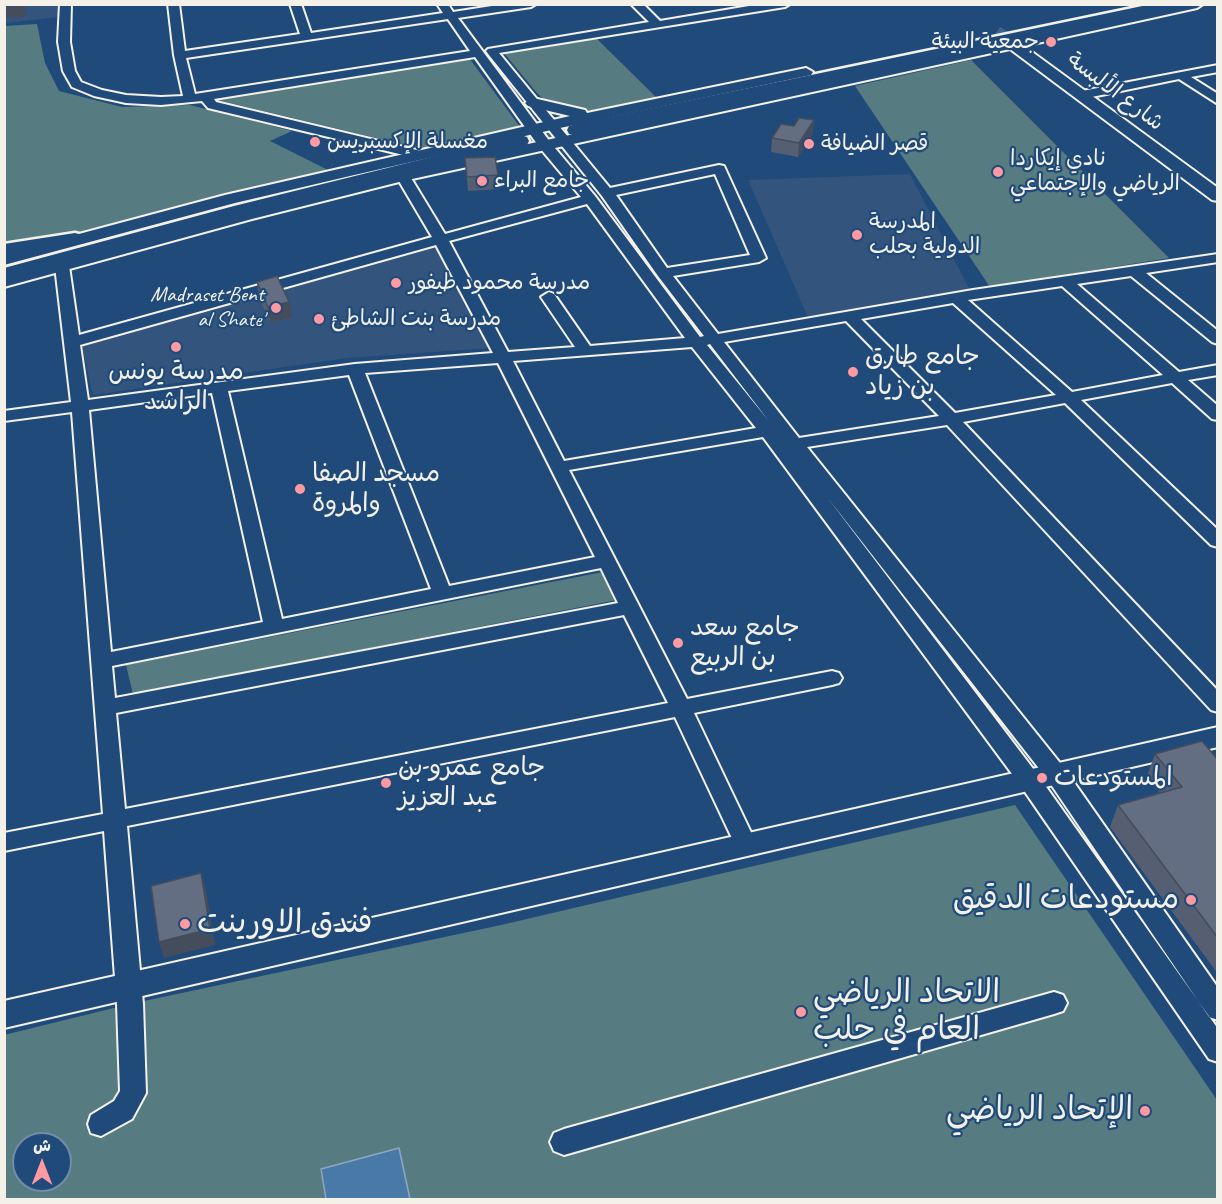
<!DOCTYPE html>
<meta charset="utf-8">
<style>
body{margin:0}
#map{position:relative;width:1222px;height:1204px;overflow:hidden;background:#1f4a7a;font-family:Caveat,"Playpen Sans Arabic",sans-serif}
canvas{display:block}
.frame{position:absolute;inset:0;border:6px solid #f4f1e8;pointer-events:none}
.north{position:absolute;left:12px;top:1132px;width:60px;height:60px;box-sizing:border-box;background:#1f4a7a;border:2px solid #748da6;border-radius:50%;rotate:0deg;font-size:16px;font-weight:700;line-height:24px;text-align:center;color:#f4f1e8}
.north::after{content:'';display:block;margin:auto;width:21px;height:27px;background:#ff9aa2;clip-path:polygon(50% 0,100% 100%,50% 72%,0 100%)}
</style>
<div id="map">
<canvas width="1222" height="1204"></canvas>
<div class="frame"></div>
<div class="north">ش</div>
</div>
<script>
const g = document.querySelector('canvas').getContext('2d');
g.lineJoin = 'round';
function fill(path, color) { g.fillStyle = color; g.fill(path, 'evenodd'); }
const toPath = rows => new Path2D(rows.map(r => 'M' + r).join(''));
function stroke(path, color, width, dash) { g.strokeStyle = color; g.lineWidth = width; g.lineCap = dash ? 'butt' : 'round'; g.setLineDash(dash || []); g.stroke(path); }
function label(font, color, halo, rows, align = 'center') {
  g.font = font + ' Caveat,"Playpen Sans Arabic",sans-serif'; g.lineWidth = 4.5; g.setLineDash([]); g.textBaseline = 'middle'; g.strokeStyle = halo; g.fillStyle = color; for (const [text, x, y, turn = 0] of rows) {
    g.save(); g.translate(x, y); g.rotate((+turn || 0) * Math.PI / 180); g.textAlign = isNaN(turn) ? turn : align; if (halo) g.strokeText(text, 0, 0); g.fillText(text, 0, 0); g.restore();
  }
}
fill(toPath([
 [5,5,60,5,60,17,5,23],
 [910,174,970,290,808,317,748,180],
 [437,245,492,348,347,358,93,395,81,342,243,294]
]), '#33557d');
fill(toPath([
 [37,24,45,63,59,91,122,107,190,105,292,131,270,141,328,170,96,232,5,247,5,26],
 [596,38,657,98,588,111,549,104,537,93,504,53],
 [469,58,520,127,423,149,213,99],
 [971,60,1169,258,990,287,855,86],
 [603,572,617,600,133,694,126,665],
 [1015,805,1217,1100,1217,1199,5,1199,4,1035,130,1004,501,925],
 [24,1144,60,1144,60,1180,24,1180]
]), '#567c82');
const water = toPath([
 [399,1148,410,1199,326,1199,321,1169,399,1148]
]);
fill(water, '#4979a6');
stroke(water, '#8da9c0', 1.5);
stroke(toPath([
 [996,33,1014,45]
]), '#3f638a', 15, [15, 8]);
stroke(toPath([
 [520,141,576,130]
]), '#3f638a', 18, [18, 9]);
const minor = toPath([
 [60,4,71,4,70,42,75,71,81,82,102,90,126,95,161,97,183,96,174,55,168,4,179,4,185,51,300,34,290,4,301,4,311,33,443,13,437,4,448,4,453,12,505,4,536,4,531,7,458,18,550,142,595,196,700,337,704,336,658,276,602,196,489,55,486,51,488,49,649,22,631,4,643,4,660,21,761,4,790,4,785,7,499,53,610,188,719,165,724,166,766,258,759,262,673,276,718,334,973,290,1218,254,1218,262,1146,273,1218,331,1218,344,1212,342,1131,276,1077,284,1179,372,1218,365,1218,375,1188,380,1218,406,1218,420,1212,419,1172,383,1081,400,1218,530,1218,547,1211,545,1065,403,963,422,1218,691,1218,712,1211,710,947,425,807,447,1064,768,1218,988,1218,1020,1209,1017,1048,780,827,497,1037,774,1218,1029,1218,1062,1209,1059,1021,786,763,437,569,470,687,699,832,671,839,673,842,678,839,683,832,685,694,713,757,845,754,851,746,854,738,851,675,717,127,826,143,1004,146,1093,132,1119,101,1136,91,1133,88,1124,91,1115,114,1101,120,1091,117,1004,104,831,4,851,4,833,103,814,72,412,4,421,4,411,71,402,55,266,62,262,69,266,79,335,432,237,396,176,398,173,408,173,445,234,581,197,540,148,475,57,214,99,216,102,425,152,427,155,425,158,420,159,208,108,202,101,161,105,126,103,94,96,72,87,63,71,58,42,60,4],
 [448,19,470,51,195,94,186,58,448,19],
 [715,174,750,255,667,268,616,195,715,174],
 [587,204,685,338,590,346,554,294,549,292,541,297,575,347,508,352,449,241,587,204],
 [436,245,493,353,355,364,88,400,80,345,436,245],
 [1062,286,1163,375,1072,392,968,300,1062,286],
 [953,303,1056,395,955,413,861,319,953,303],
 [846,321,939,416,799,438,724,342,846,321],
 [710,344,768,420,707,345,710,344],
 [692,347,756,428,564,461,513,361,692,347],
 [498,363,595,557,449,586,365,373,498,363],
 [349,375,431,589,282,619,228,391,349,375],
 [212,393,263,622,111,652,89,410,212,393],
 [601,568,618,603,115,698,112,666,601,568],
 [624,615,668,703,125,809,116,713,624,615],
 [1218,65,1218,72,1191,77,1218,94,1218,104,1179,79,1082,99,1076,95,1082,91,1218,65],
 [1054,992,1063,995,1067,1003,1063,1011,1054,1014,564,1155,554,1151,550,1142,554,1133,564,1129,1054,992]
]);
const major = toPath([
 [1176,4,1203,4,1197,8,1024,46,1218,188,1218,201,1212,200,1010,49,403,181,252,219,4,287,4,276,240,211,403,171,1176,4],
 [806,68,813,72,811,75,560,128,350,176,235,203,4,265,4,254,225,195,570,116,528,106,525,103,533,98,585,110,587,113,806,68],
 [1218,727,1218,747,4,1028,4,1001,1218,727]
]);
const highway = toPath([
 [1152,4,1186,4,1178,9,576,136,569,134,567,130,569,126,576,124,1152,4],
 [520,135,527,137,529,141,527,145,248,214,4,281,4,268,234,206,520,135],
 [75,233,82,235,85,239,82,243,4,256,4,244,75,233]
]);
stroke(minor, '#f4f1e8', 4);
stroke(major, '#f4f1e8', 4);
stroke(highway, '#f4f1e8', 5);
fill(minor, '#1f4a7a');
fill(major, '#1f4a7a');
fill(highway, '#1f4a7a');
fill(toPath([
 [814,120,812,134,798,157,771,152,772,138,794,126],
 [465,158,498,175,499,189,468,191],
 [257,282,292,318,270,322,259,297],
 [1155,754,1218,760,1218,974,1110,827,1118,805,1160,793,1147,776]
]), '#555f71');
fill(toPath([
 [4,4,26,4,25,17,4,18],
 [814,120,812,134,798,157,799,143],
 [289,302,292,318,270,322,268,307],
 [201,873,206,890,215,945,164,958,159,942]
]), '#454d5c');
const building = toPath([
 [799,118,814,120,799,143,772,138,781,124,794,126,799,118],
 [495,157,498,175,467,177,465,158,495,157],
 [277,276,289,302,268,307,257,282,277,276],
 [1202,741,1218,760,1218,938,1118,805,1182,787,1155,754,1202,741],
 [201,873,210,929,159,942,151,886,201,873]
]);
fill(building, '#636e83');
stroke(building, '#454d5c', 1.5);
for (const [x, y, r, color] of [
 [1051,42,6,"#ff9aa2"],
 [315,142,6,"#ff9aa2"],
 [809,144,6,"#ff9aa2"],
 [998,172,6,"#ff9aa2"],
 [482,181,6,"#ff9aa2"],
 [857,235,6,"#ff9aa2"],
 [396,283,6,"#ff9aa2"],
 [276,308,6,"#ff9aa2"],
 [319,319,6,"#ff9aa2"],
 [176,347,6,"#ff9aa2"],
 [853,372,6,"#ff9aa2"],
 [300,489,6,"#ff9aa2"],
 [678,643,6,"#ff9aa2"],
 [1042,778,6,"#ff9aa2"],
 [386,783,6,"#ff9aa2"],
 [1191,900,6,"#ff9aa2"],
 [185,924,6,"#ff9aa2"],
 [801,1012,6,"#ff9aa2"],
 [1145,1111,6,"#ff9aa2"]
]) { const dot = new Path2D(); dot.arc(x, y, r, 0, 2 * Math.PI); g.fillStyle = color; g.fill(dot); stroke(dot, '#1f4a7a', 2); }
label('22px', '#f4f1e8', '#1f4a7a', [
 ["جمعية البيئة",1039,42,"right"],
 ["مغسلة الإكسبريس",327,142],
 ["قصر الضيافة",821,144],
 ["نادي إيكاردا",1010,159],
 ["الرياضي والإجتماعي",1010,184],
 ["جامع البراء",494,181],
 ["المدرسة",869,222],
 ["الدولية بحلب",869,247],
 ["مدرسة محمود طيفور",408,283],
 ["Madraset Bent",264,295,"right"],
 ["al Shate'",264,320,"right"],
 ["مدرسة بنت الشاطئ",331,319]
], 'left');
label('22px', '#f4f1e8', '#1f4a7a', [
 ["شارع الألبسة",1115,92,37]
]);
label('26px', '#f4f1e8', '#1f4a7a', [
 ["جامع طارق",865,357],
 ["بن زياد",865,387],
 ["مدرسة يونس",176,372,"center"],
 ["الراشد",176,402,"center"],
 ["مسجد الصفا",312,474],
 ["والمروة",312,504],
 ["جامع سعد",690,628],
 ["بن الربيع",690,658],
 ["جامع عمرو بن",398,768],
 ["عبد العزيز",398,798],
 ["المستودعات",1054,778]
], 'left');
label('32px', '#f4f1e8', '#1f4a7a', [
 ["مستودعات الدقيق",1179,900],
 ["فندق الاورينت",197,924,"left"],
 ["الاتحاد الرياضي",813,994,"left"],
 ["العام في حلب",813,1031,"left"],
 ["الإتحاد الرياضي",1133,1111]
], 'right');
</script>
